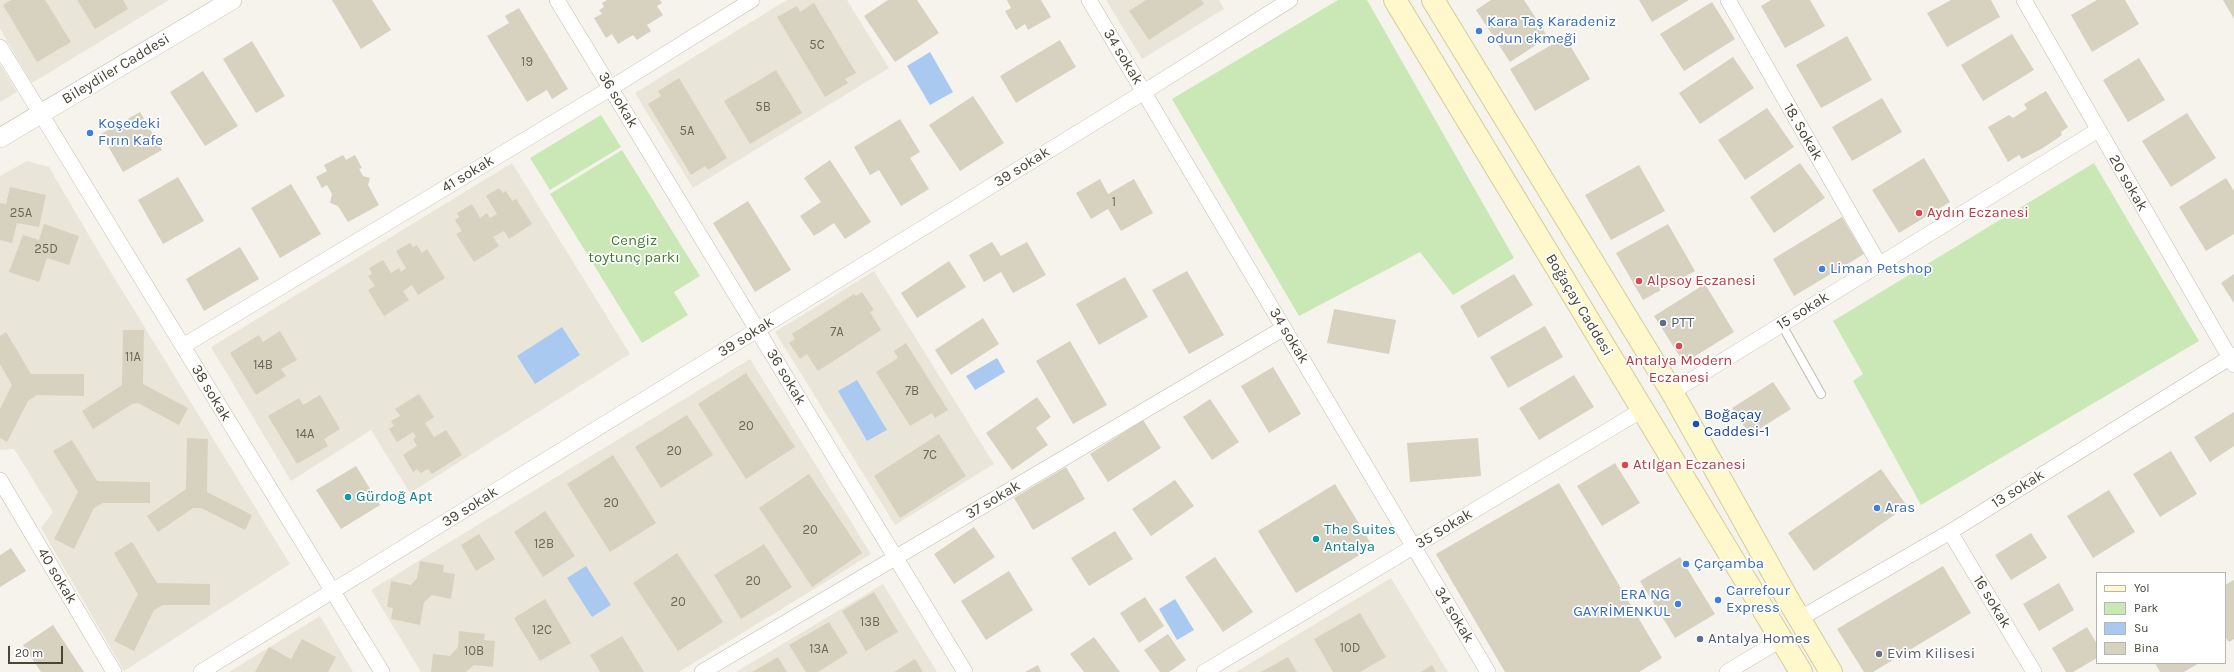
<!DOCTYPE html>
<meta charset="utf-8">
<style>
body{margin:0}
#map{position:relative;width:2234px;height:672px;overflow:hidden;background:#f5f3eb;font-family:Karla,sans-serif}
canvas{display:block}
.legend{position:absolute;left:2096px;top:572px;width:130px;height:92px;box-sizing:border-box;background:#fff;border:1px solid #b6b5af;margin:0;padding:5px 7px;list-style:none;font-size:12px;color:#494538}
.legend li{display:flex;align-items:center;gap:8px;height:20px}
.legend b{width:20px;border:1px solid #b6b5af}
.scale{position:absolute;left:8px;top:646px;width:55px;height:18px;box-sizing:border-box;border:2px solid #494538;border-top:0;padding-left:5px;font-size:12px;line-height:14px;white-space:nowrap;color:#494538;-webkit-text-stroke:3px #fff;paint-order:stroke}
</style>
<div id="map">
<canvas width="2234" height="672"></canvas>
<ul class="legend">
<li><b style="height:5px;background:#fef8cc"></b>Yol</li>
<li><b style="height:11px;background:#cae8b5"></b>Park</li>
<li><b style="height:11px;background:#a9c9f0"></b>Su</li>
<li><b style="height:11px;background:#d7d1c0"></b>Bina</li>
</ul>
<div class="scale">20 m</div>
</div>
<script>
const g = document.querySelector('canvas').getContext('2d');
g.lineJoin = 'round';
function fill(path, color) { g.fillStyle = color; g.fill(path, 'evenodd'); }
const toPath = rows => new Path2D(rows.map(r => 'M' + r).join(''));
function stroke(path, color, width, dash) { g.strokeStyle = color; g.lineWidth = width; g.lineCap = dash ? 'butt' : 'round'; g.setLineDash(dash || []); g.stroke(path); }
function label(font, color, halo, rows, align = 'center') {
  g.font = font + ' Karla,sans-serif'; g.lineWidth = 3.5; g.setLineDash([]); g.textBaseline = 'middle'; g.strokeStyle = halo; g.fillStyle = color; for (const [text, x, y, turn = 0] of rows) {
    g.save(); g.translate(x, y); g.rotate((+turn || 0) * Math.PI / 180); g.textAlign = isNaN(turn) ? turn : align; if (halo) g.strokeText(text, 0, 0); g.fillText(text, 0, 0); g.restore();
  }
}
fill(toPath([
 [0,0,169,0,32,83,0,29],
 [787,0,847,0,889,68,693,188,635,93],
 [1106,0,1219,0,1224,9,1142,59],
 [0,64,17,92,0,102],
 [27,161,49,167,101,256,290,564,124,671,41,528,53,512,14,449,0,450,0,176],
 [512,163,630,354,410,493,371,430,291,481,211,347],
 [874,271,994,464,895,525,775,332],
 [750,359,871,554,679,672,421,672,371,590],
 [1391,578,1448,672,1236,672],
 [883,584,937,672,736,672],
 [320,616,353,672,229,672]
]), '#e9e6d9');
fill(toPath([
 [1338,0,1367,0,1514,258,1453,295,1420,252,1299,316,1172,99],
 [601,115,621,147,550,190,530,158],
 [622,150,700,276,674,292,688,315,642,343,550,194],
 [2094,163,2199,341,1921,505,1853,381,1863,374,1833,321]
]), '#cae8b5');
fill(toPath([
 [930,52,953,92,930,105,907,66],
 [562,327,580,355,535,384,517,356],
 [997,358,1005,372,975,390,966,376],
 [857,380,887,430,867,441,838,391],
 [586,566,611,605,592,617,567,578],
 [1175,599,1194,630,1177,640,1159,609]
]), '#a9c9f0');
fill(toPath([
 [11,0,45,0,71,42,37,62,3,5],
 [77,0,123,0,128,9,95,29],
 [332,0,372,0,391,30,361,49],
 [607,0,660,0,662,3,657,6,663,15,647,25,651,31,637,40,633,35,618,44,612,34,606,38,594,18,602,14,599,10,604,7,602,3],
 [888,0,917,0,939,33,895,62,864,16],
 [1007,0,1041,0,1051,17,1028,30,1025,24,1016,30,1005,11,1011,8],
 [1146,0,1201,0,1204,4,1149,40,1129,11],
 [1491,0,1524,0,1548,37,1510,62,1476,10],
 [1639,0,1689,0,1652,22],
 [1771,0,1810,0,1825,26,1785,48,1761,6],
 [1951,0,1991,0,2000,17,1947,47,1927,13],
 [2097,0,2125,0,2139,24,2092,52,2071,15],
 [2223,0,2234,0,2234,19],
 [1712,2,1735,39,1684,71,1660,34],
 [814,3,856,73,845,79,848,83,825,97,777,17,797,6,800,12],
 [519,8,568,89,552,99,547,90,527,102,487,36,509,23,505,16],
 [2012,34,2034,70,1983,101,1961,65],
 [1847,36,1872,80,1821,108,1796,65],
 [1565,37,1590,79,1535,111,1510,69],
 [1060,40,1076,67,1016,103,1000,76],
 [252,41,285,96,256,113,223,59],
 [1733,57,1754,88,1700,124,1679,93],
 [2139,58,2165,100,2128,122,2103,80],
 [776,70,802,113,750,144,724,101],
 [203,71,238,126,205,146,170,92],
 [679,78,727,158,708,170,705,166,691,175,648,104,661,96,658,91],
 [2046,91,2068,127,2061,132,2062,135,2043,148,2022,159,2019,155,2008,162,1988,127,2009,115,2013,118,2027,109,2024,104],
 [973,96,1004,143,960,171,929,125],
 [1882,98,1902,132,1852,161,1832,127],
 [1767,108,1794,147,1745,180,1718,140],
 [140,112,162,150,123,172,101,134],
 [2187,113,2216,158,2171,187,2142,141],
 [900,119,920,152,910,158,929,189,901,206,879,170,870,175,854,147],
 [343,155,346,160,355,155,362,168,359,169,363,176,370,178,368,185,379,205,348,222,338,206,330,203,332,194,327,185,322,188,316,177,327,171,324,165],
 [1924,158,1950,202,1899,233,1872,190],
 [830,160,871,222,845,239,834,223,814,236,800,216,821,202,804,178],
 [1800,163,1825,198,1774,233,1750,197],
 [1639,165,1665,211,1611,240,1585,195],
 [178,177,204,221,163,244,138,200],
 [2226,178,2234,191,2234,234,2206,251,2179,207],
 [1100,179,1108,194,1134,179,1153,213,1121,231,1108,209,1091,219,1076,193],
 [291,184,321,234,280,258,251,208],
 [10,187,46,195,39,227,17,223,12,243,0,240,0,203,6,204],
 [499,188,503,193,506,191,512,201,516,199,532,224,509,239,504,231,493,237,499,246,474,262,456,234,462,231,455,220,459,217,457,213,472,204,480,218,487,213,490,218,497,214,486,196],
 [748,201,791,270,755,292,713,223],
 [1842,217,1864,254,1794,296,1773,259],
 [44,224,79,236,69,265,47,258,39,282,9,272,23,235,39,240],
 [1668,224,1695,271,1643,300,1616,253],
 [992,242,1001,256,1027,242,1046,275,1013,293,1001,272,984,282,969,255],
 [410,243,413,247,417,245,422,253,427,249,445,278,418,295,412,285,403,291,409,300,384,316,368,290,375,286,368,276,372,274,369,268,383,260,391,273,399,268,401,272,406,268,396,251],
 [240,247,259,279,204,311,186,279],
 [949,261,966,287,917,318,901,293],
 [1187,271,1224,335,1189,354,1152,290],
 [1514,274,1533,305,1478,338,1460,306],
 [2234,274,2234,303,2221,283],
 [1125,277,1148,317,1099,345,1076,304],
 [1705,284,1734,332,1684,363,1654,316],
 [862,292,874,310,870,312,881,330,818,371,807,354,800,359,789,343,795,339,792,334,854,294,856,296],
 [1334,309,1396,320,1389,354,1327,343],
 [983,318,999,344,951,375,935,350],
 [1545,326,1563,357,1508,388,1490,357],
 [123,330,144,330,143,384,188,408,179,425,138,403,132,404,93,429,82,411,122,385],
 [280,331,297,360,281,369,286,376,256,395,230,353,259,335,263,342],
 [6,332,31,374,84,374,84,396,37,395,28,401,7,442,0,438,0,409,12,385,0,364,0,336],
 [1070,341,1107,405,1073,424,1036,361],
 [906,343,948,410,935,418,932,413,910,426,876,372,898,358,894,351],
 [1273,367,1301,414,1269,433,1241,386],
 [746,373,795,447,746,479,698,404],
 [1574,375,1594,407,1539,440,1519,408],
 [1773,382,1791,409,1750,435,1732,408],
 [419,394,434,417,425,423,434,437,446,430,462,455,432,474,428,469,421,473,417,469,413,472,403,455,417,446,413,439,416,437,413,432,397,442,389,429,394,426,391,421,400,416,395,409],
 [320,395,340,429,324,439,328,446,297,464,268,416,299,398,303,405],
 [1037,397,1051,417,1036,428,1048,445,1012,470,986,433],
 [1210,399,1239,442,1212,460,1183,417],
 [2234,412,2234,446,2210,462,2194,437],
 [687,415,713,455,661,488,635,447],
 [1143,420,1161,448,1108,482,1090,454],
 [939,434,966,476,900,518,874,476],
 [187,438,208,439,207,492,252,515,245,530,201,508,193,508,158,532,147,516,186,489],
 [1478,438,1481,476,1410,482,1407,443],
 [72,440,97,481,150,482,150,503,103,503,94,508,74,549,54,539,78,492,53,451],
 [2171,451,2197,494,2160,517,2133,474],
 [613,455,656,523,610,552,567,484],
 [1615,463,1640,503,1602,526,1577,486],
 [356,466,380,505,341,529,316,490],
 [1066,467,1085,499,1033,530,1014,498],
 [1881,469,1907,506,1814,571,1788,533],
 [809,474,862,553,812,587,759,508],
 [1175,480,1194,506,1151,536,1132,509],
 [1559,483,1662,658,1639,672,1505,672,1436,554],
 [1335,484,1373,547,1296,593,1258,531],
 [2109,490,2135,532,2093,558,2067,516],
 [545,511,575,556,543,577,514,532],
 [974,527,995,557,954,584,934,554],
 [1115,531,1133,559,1089,586,1071,558],
 [2031,533,2047,558,2011,580,1995,555],
 [479,534,495,559,476,571,461,545],
 [132,542,157,583,210,584,210,605,163,605,154,610,134,651,114,641,138,594,114,553],
 [764,544,792,587,741,619,714,575],
 [11,548,26,571,0,587,0,555],
 [677,553,723,622,678,651,633,583],
 [1215,557,1253,612,1223,632,1185,577],
 [1680,557,1715,614,1675,638,1640,581],
 [420,561,444,565,443,572,455,574,451,599,432,595,424,602,420,625,391,619,393,608,387,607,391,581,411,585,417,578],
 [1943,566,1971,613,1873,672,1864,672,1837,629],
 [1009,571,1033,610,986,640,961,601],
 [2234,580,2234,639,2229,642,2225,637,2225,585],
 [2059,583,2074,610,2039,631,2023,604],
 [874,592,898,632,866,651,842,611],
 [1145,597,1164,626,1139,643,1120,613],
 [545,599,571,643,540,661,514,618],
 [1360,613,1386,657,1360,672,1333,672,1314,639],
 [829,622,848,653,818,672,806,672,789,645],
 [53,625,84,672,41,672,23,645],
 [2087,627,2097,644,2097,658,2073,672,2066,672,2052,648],
 [459,631,485,634,484,640,495,641,493,667,474,665,466,672,431,672,433,654,450,656,458,647],
 [1168,634,1186,660,1169,672,1160,672,1144,650],
 [622,636,644,672,600,672,590,655],
 [1094,637,1120,672,1084,672,1070,654],
 [302,639,336,657,328,672,255,672,269,647,291,659],
 [778,657,787,672,752,672],
 [1288,657,1297,672,1261,672],
 [915,659,923,672,894,672],
 [2155,663,2199,663,2184,672,2160,672],
 [1038,665,1041,672,1025,672],
 [1432,665,1436,672,1421,672]
]), '#d7d1c0');
const service = toPath([
 [1782,325,1821,394]
]);
const minor = toPath([
 [557,0,965,672],
 [1089,0,1488,672],
 [1728,0,1879,264],
 [2024,0,2234,365],
 [0,47,382,672],
 [183,346,611,88,752,0],
 [1672,392,2098,130],
 [0,480,114,672],
 [1950,532,2034,672],
 [1799,619,1950,532,2234,355],
 [201,672,1144,92,1290,0],
 [702,672,1284,328],
 [1204,672,1642,410],
 [1727,672,1782,639]
]);
const tertiary = toPath([
 [0,138,232,0]
]);
const secondary = toPath([
 [1395,0,1801,672],
 [1433,0,1672,392,1786,596,1831,672]
]);
stroke(service, '#c1bcad', 10);
stroke(minor, '#c1bcad', 16);
stroke(tertiary, '#c1bcad', 20);
stroke(secondary, '#d4cc9b', 24);
stroke(service, '#fff', 8);
stroke(minor, '#fff', 15);
stroke(tertiary, '#fff', 19);
stroke(secondary, '#fef8cc', 22);
for (const [x, y, r, color] of [
 [1479,31,4,"#3f7fe0"],
 [90,133,4,"#3f7fe0"],
 [1919,213,4,"#e0444e"],
 [1822,269,4,"#3f7fe0"],
 [1639,281,4,"#e0444e"],
 [1663,323,4,"#5c6f8a"],
 [1679,346,4,"#e0444e"],
 [1696,424,4,"#1a4fb4"],
 [1625,465,4,"#e0444e"],
 [348,497,4,"#0f9aa8"],
 [1877,508,4,"#3f7fe0"],
 [1316,539,4,"#0f9aa8"],
 [1686,564,4,"#3f7fe0"],
 [1718,600,4,"#3f7fe0"],
 [1678,604,4,"#3f7fe0"],
 [1700,639,4,"#5c6f8a"],
 [1879,654,4,"#6b7280"]
]) { const dot = new Path2D(); dot.arc(x, y, r, 0, 2 * Math.PI); g.fillStyle = color; g.fill(dot); stroke(dot, '#fff', 1.5); }
label('13px', '#6c685a', null, [
 ["5C",817,45],
 ["19",527,62],
 ["5B",763,107],
 ["5A",687,131],
 ["1",1114,202],
 ["25A",21,213],
 ["25D",46,249],
 ["7A",837,332],
 ["11A",133,357],
 ["14B",263,365],
 ["7B",912,391],
 ["20",746,426],
 ["14A",305,434],
 ["20",674,451],
 ["7C",930,455],
 ["20",611,503],
 ["20",810,530],
 ["12B",544,544],
 ["20",753,581],
 ["20",678,602],
 ["13B",870,622],
 ["12C",542,630],
 ["10D",1350,648],
 ["13A",819,649],
 ["10B",474,651]
]);
label('15px', '#366cbe', '#fff', [
 ["Kara Taş Karadeniz",1487,22],
 ["odun ekmeği",1487,39],
 ["Koşedeki",98,124],
 ["Fırın Kafe",98,141],
 ["Liman Petshop",1830,269],
 ["Aras",1885,508],
 ["Çarçamba",1694,564],
 ["Carrefour",1726,591],
 ["Express",1726,608],
 ["ERA NG",1670,595,"right"],
 ["GAYRİMENKUL",1670,612,"right"]
], 'left');
label('15px', '#494538', '#fff', [
 ["34 sokak",1123,57,59],
 ["Bileydiler Caddesi",116,69,-31],
 ["36 sokak",618,100,59],
 ["18. Sokak",1803,132,60],
 ["39 sokak",1022,167,-32],
 ["41 sokak",468,174,-31],
 ["20 sokak",2128,183,60],
 ["Boğaçay Caddesi",1579,305,59],
 ["15 sokak",1803,311,-32],
 ["34 sokak",1289,336,59],
 ["39 sokak",746,337,-32],
 ["36 sokak",786,377,59],
 ["38 sokak",211,393,59],
 ["13 sokak",2018,489,-32],
 ["37 sokak",993,500,-31],
 ["39 sokak",470,507,-32],
 ["35 Sokak",1444,529,-31],
 ["40 sokak",57,576,59],
 ["16 sokak",1992,602,59],
 ["34 sokak",1454,615,59]
]);
label('15px', '#be3a42', '#fff', [
 ["Aydın Eczanesi",1927,213],
 ["Alpsoy Eczanesi",1647,281],
 ["Antalya Modern",1679,361,"center"],
 ["Eczanesi",1679,378,"center"],
 ["Atılgan Eczanesi",1633,465]
], 'left');
label('15px', '#3f7b2c', '#fff', [
 ["Cengiz",634,241],
 ["toytunç parkı",634,258]
]);
label('15px', '#4e5e75', '#fff', [
 ["PTT",1671,323],
 ["Antalya Homes",1708,639]
], 'left');
label('15px', '#164399', '#fff', [
 ["Boğaçay",1704,415],
 ["Caddesi-1",1704,432]
], 'left');
label('15px', '#0d838f', '#fff', [
 ["Gürdoğ Apt",356,497],
 ["The Suites",1324,530],
 ["Antalya",1324,547]
], 'left');
label('15px', '#5b616d', '#fff', [
 ["Evim Kilisesi",1887,654]
], 'left');
</script>
